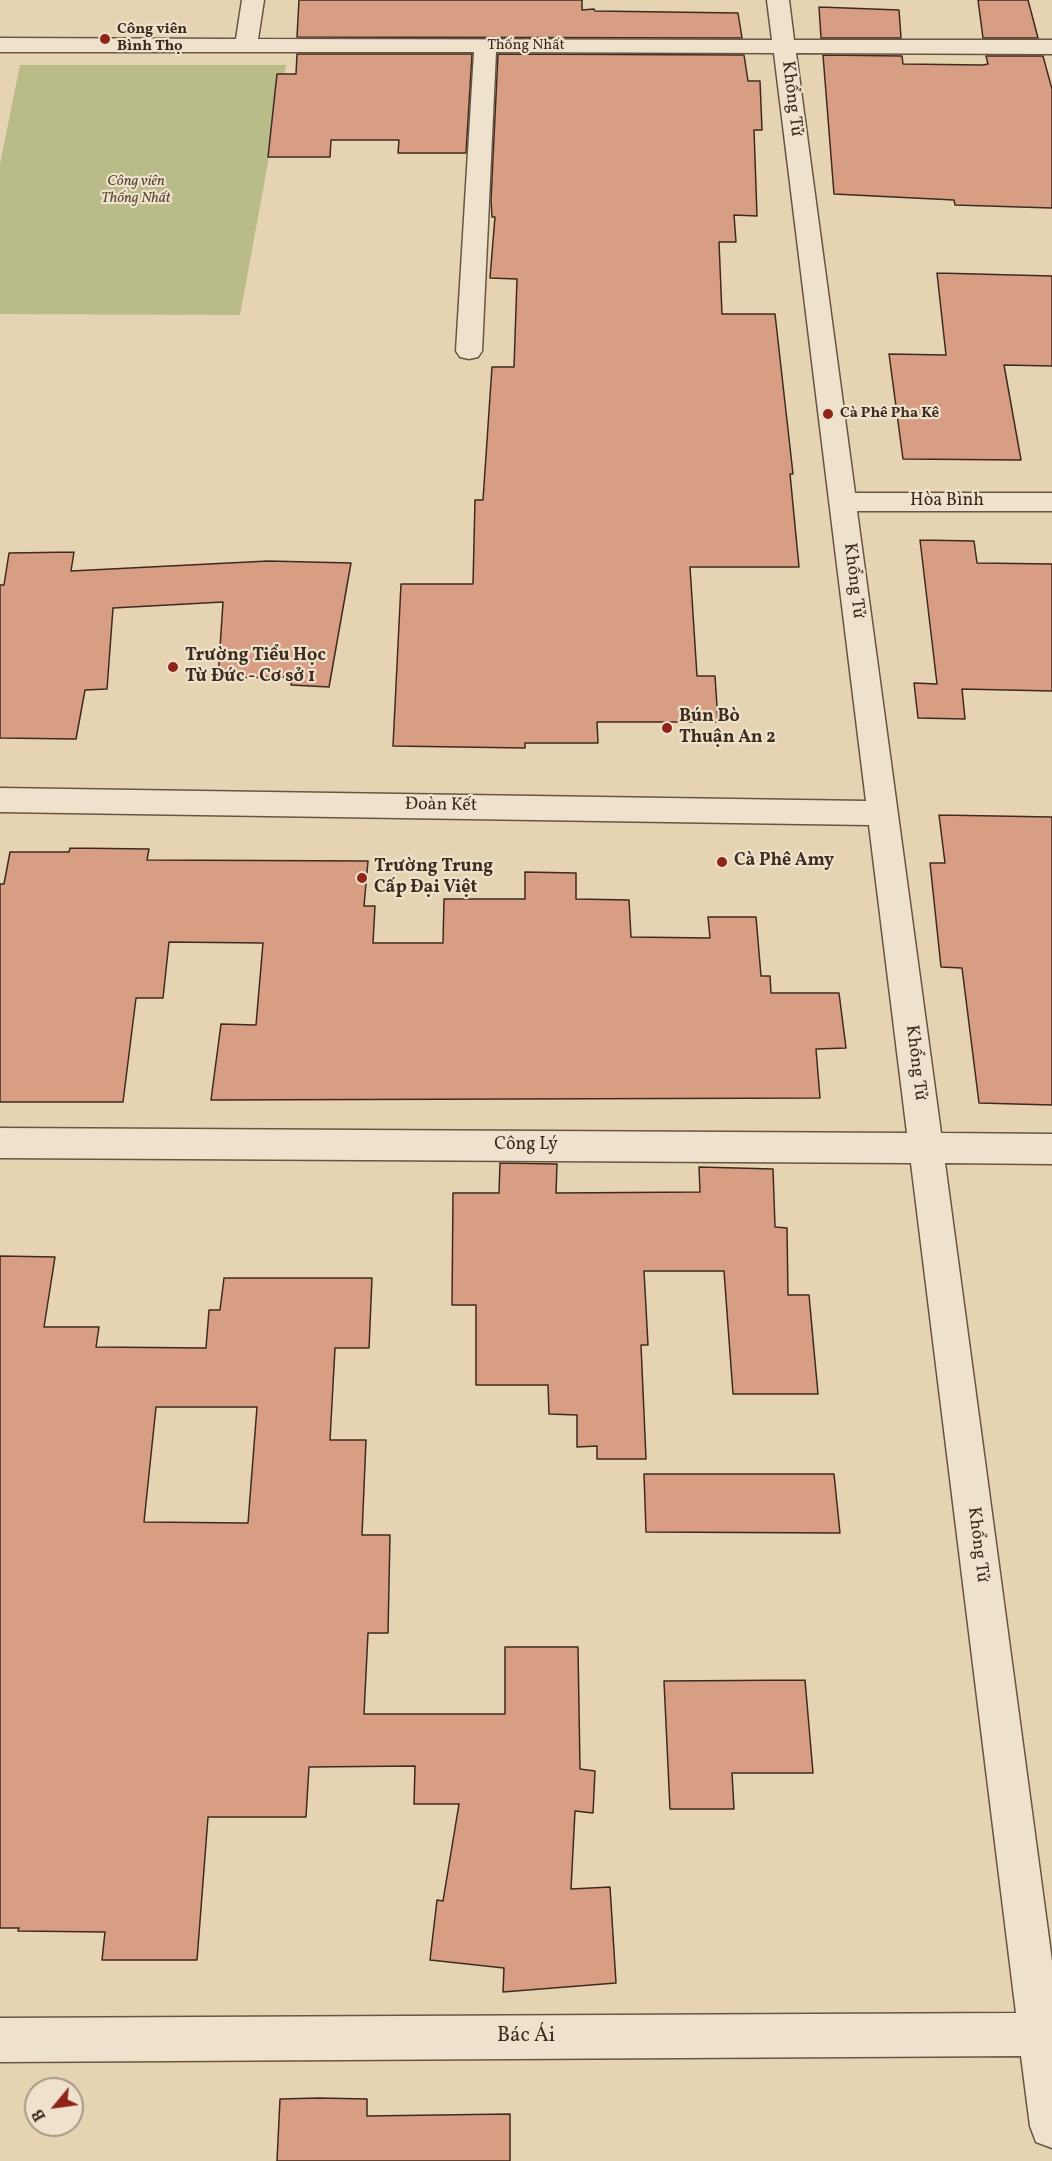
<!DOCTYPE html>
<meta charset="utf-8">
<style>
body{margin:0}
#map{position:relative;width:1052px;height:2161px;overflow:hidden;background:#e5d3b2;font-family:Vollkorn,serif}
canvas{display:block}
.north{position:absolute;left:24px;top:2077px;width:60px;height:60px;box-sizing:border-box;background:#eee2cd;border:2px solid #a89987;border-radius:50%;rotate:241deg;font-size:16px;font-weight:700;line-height:24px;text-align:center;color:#3f2b1e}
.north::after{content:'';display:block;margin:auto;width:21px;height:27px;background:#8f2418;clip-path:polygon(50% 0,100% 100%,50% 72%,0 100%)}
</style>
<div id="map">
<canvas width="1052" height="2161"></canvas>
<div class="north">B</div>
</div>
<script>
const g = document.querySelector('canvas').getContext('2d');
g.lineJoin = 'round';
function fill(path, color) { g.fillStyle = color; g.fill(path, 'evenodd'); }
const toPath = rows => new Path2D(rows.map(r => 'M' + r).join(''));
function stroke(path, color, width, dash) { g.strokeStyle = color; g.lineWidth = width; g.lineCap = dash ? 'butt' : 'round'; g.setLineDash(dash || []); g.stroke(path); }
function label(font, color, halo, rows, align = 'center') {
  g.font = font + ' Vollkorn,serif'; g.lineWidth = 4.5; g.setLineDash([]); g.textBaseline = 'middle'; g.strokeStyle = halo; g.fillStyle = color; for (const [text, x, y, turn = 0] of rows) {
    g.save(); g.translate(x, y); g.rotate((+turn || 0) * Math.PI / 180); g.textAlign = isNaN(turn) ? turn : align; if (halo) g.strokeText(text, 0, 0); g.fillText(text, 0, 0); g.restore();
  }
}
fill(toPath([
 [20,65,286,65,240,315,0,314,0,164]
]), '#b9bb89');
const building = toPath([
 [299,0,582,0,582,10,594,9,595,11,738,13,742,38,297,37,299,0],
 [978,0,1028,0,1038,38,983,38,978,0],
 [819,7,899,10,901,38,821,38,819,7],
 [297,54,472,54,466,153,398,153,399,140,331,140,330,157,268,157,277,74,296,74,297,54],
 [498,54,744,55,748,81,760,81,762,130,754,130,757,216,734,215,736,242,719,242,722,314,775,314,793,474,790,474,799,567,690,567,697,676,715,676,718,722,597,722,598,743,525,743,525,748,393,746,401,584,473,584,475,500,483,500,492,367,514,367,517,279,490,278,495,217,492,217,491,200,498,54],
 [823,55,902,56,903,64,983,65,988,64,986,56,1043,56,1052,89,1052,208,955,205,954,200,834,194,823,55],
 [937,273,1052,276,1052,366,1004,365,1021,460,903,459,889,354,946,355,937,273],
 [920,540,974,541,977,563,1052,564,1052,691,962,689,965,719,918,718,914,683,937,684,920,540],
 [74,552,71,571,268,561,351,563,329,687,291,685,293,677,218,678,223,602,113,608,107,689,85,690,76,739,0,738,0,585,4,585,9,553,74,552],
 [939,815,1052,817,1052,1105,979,1103,962,968,941,967,930,863,945,863,939,815],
 [70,848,149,849,147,860,368,861,364,906,375,906,373,943,443,943,444,899,525,899,525,872,576,873,576,899,629,900,631,937,710,938,708,917,756,917,761,976,770,976,771,993,839,993,846,1048,816,1049,820,1098,211,1100,221,1024,256,1025,263,943,169,942,163,998,136,998,123,1102,0,1102,0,884,4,884,10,852,69,852,70,848],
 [500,1163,557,1164,556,1193,700,1192,699,1167,773,1169,775,1227,787,1228,788,1295,809,1295,818,1394,733,1394,724,1271,644,1271,648,1345,641,1345,646,1459,597,1459,597,1446,577,1447,577,1415,549,1414,548,1385,476,1385,476,1305,452,1305,453,1193,499,1193,500,1163],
 [0,1256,55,1257,44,1327,99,1327,96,1347,206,1348,209,1310,220,1310,224,1278,372,1278,369,1348,335,1348,330,1440,366,1440,362,1535,390,1535,388,1633,368,1633,364,1714,505,1714,505,1647,578,1647,580,1769,595,1771,593,1813,575,1811,571,1889,610,1887,616,1983,503,1992,504,1968,430,1960,437,1900,443,1901,459,1804,414,1804,415,1766,309,1767,306,1817,208,1817,197,1960,102,1960,105,1932,18,1931,19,1928,0,1928,0,1256],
 [156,1407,257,1407,248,1523,144,1522,156,1407],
 [644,1474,834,1474,840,1533,646,1532,644,1474],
 [805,1680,813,1773,732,1773,734,1809,670,1809,664,1681,805,1680],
 [319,2098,367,2099,367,2116,510,2114,510,2161,277,2161,280,2099,319,2098]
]);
fill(building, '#d89e84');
stroke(building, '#3f2b1e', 1.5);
const minor = toPath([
 [242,0,264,0,258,39,772,40,767,0,789,0,794,40,1052,40,1052,54,796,53,855,493,1052,493,1052,511,857,511,941,1133,1052,1134,1052,1164,945,1163,1052,1961,1052,2148,1036,2142,1030,2126,1021,2056,0,2062,0,2018,1016,2013,911,1163,0,1158,0,1128,907,1133,869,825,0,812,0,788,866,801,774,53,496,52,482,351,478,357,469,359,460,357,456,351,474,52,0,52,0,38,236,39,242,0]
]);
stroke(minor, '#685543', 3);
fill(minor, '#eee2cd');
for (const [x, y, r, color] of [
 [105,39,6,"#8f2418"],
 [828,414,6,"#8f2418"],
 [173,667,6,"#8f2418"],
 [667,728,6,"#8f2418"],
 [722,862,6,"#8f2418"],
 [362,878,6,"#8f2418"]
]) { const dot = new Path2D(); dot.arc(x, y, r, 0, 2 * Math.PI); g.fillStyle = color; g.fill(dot); stroke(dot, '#eee2cd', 2); }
label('bold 15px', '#3f2b1e', '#eee2cd', [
 ["Công viên",117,30],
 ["Bình Thọ",117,47],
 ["Cà Phê Pha Kê",840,414]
], 'left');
label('15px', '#3f2b1e', '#eee2cd', [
 ["Thống Nhất",526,46]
]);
label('italic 15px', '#574833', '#eee2cd', [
 ["Công viên",136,182],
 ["Thống Nhất",136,199]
]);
label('18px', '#3f2b1e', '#eee2cd', [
 ["Khổng Tử",791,99,83],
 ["Hòa Bình",947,502],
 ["Khổng Tử",853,581,83],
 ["Đoàn Kết",441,806,1],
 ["Khổng Tử",915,1063,83],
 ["Công Lý",526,1146],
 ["Khổng Tử",977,1545,83]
]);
label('bold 18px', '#3f2b1e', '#eee2cd', [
 ["Trường Tiểu Học",185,657],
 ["Từ Đức - Cơ sở 1",185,678],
 ["Bún Bò",679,718],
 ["Thuận An 2",679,739],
 ["Cà Phê Amy",734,862],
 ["Trường Trung",374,868],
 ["Cấp Đại Việt",374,889]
], 'left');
label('21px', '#3f2b1e', '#eee2cd', [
 ["Bác Ái",526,2037]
]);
</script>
